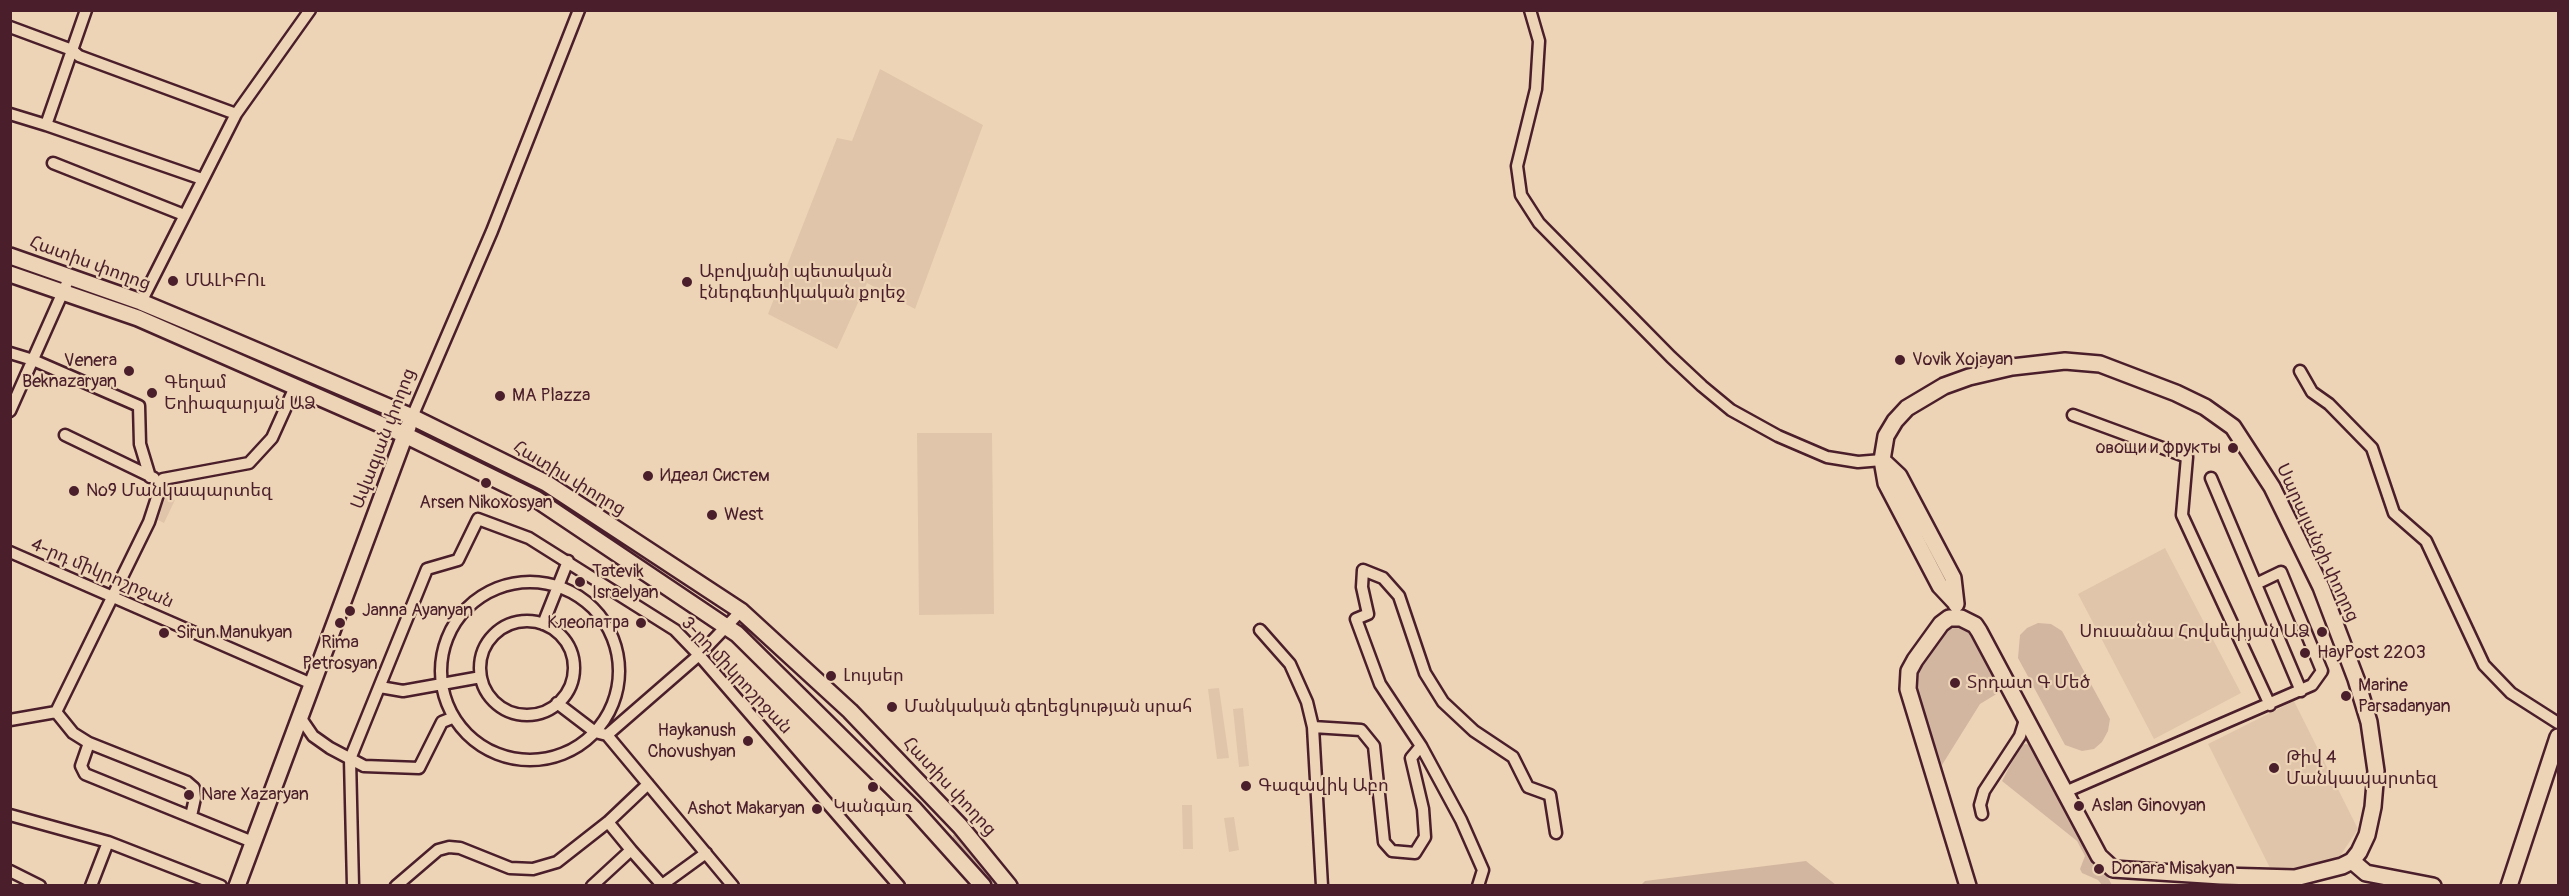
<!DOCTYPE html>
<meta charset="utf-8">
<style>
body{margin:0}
#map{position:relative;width:2569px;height:896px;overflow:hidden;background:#eed4b6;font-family:Pangolin,sans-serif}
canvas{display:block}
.frame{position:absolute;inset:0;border:12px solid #4a1f2b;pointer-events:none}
</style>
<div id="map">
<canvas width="2569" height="896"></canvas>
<div class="frame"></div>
</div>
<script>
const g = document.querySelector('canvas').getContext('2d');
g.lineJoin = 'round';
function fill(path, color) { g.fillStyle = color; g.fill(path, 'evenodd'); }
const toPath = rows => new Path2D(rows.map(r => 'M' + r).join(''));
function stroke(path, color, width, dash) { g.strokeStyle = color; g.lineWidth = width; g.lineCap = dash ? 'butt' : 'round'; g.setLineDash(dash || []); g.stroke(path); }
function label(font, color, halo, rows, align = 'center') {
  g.font = font + ' Pangolin,"Noto Sans Armenian",sans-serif'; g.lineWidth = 4.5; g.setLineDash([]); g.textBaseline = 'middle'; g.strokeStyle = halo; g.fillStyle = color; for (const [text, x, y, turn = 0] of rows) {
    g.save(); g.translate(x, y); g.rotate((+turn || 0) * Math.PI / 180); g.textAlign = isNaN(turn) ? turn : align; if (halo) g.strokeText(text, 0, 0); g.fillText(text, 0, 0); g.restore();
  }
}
fill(toPath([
 [880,69,983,125,915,309,867,283,837,349,768,314,837,138,852,141],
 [917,433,992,433,994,614,919,615],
 [166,497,175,500,164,523,156,519],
 [2165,548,2241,693,2154,739,2078,594],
 [1219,688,1229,758,1217,759,1208,689],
 [2294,701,2358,829,2340,856,2302,872,2283,873,2270,868,2208,744],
 [1243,708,1249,766,1239,767,1233,709],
 [1182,805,1192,805,1193,849,1183,849],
 [1234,817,1239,850,1229,852,1224,818]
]), '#e0c5aa');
fill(toPath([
 [2038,623,2051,624,2062,631,2110,719,2108,731,2102,742,2094,749,2082,751,2065,745,2018,658,2020,635,2027,628],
 [1952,625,1968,625,2003,690,1980,704,1942,765,1917,691,1916,676,1947,628],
 [2026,744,2033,745,2040,756,2112,885,2102,885,2098,880,2082,873,2080,869,2085,856,2077,841,2002,781,2021,745],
 [953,835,955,835,998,885,993,885,953,839],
 [1806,861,1836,885,1641,885,1645,881]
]), '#d3b6a0');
const street = toPath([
 [1530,10,1539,41,1536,89,1517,166,1521,195,1539,223,1671,357,1702,386,1731,410,1778,436,1827,457,1858,462,1882,460],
 [10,27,72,50,79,56,236,114],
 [10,114,46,125,86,10],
 [46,125,202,179],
 [53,163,184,215],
 [141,302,236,114,310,10],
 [10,353,33,360,139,406,140,444,150,477],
 [2300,371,2312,392,2329,404,2372,448,2394,513,2426,541,2484,665,2511,693,2558,723],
 [10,411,70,276],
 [2073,415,2187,457,2182,515,2270,705],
 [412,417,492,231,579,10],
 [65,435,154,478],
 [2211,478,2301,691],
 [10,552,312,684],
 '441 671a89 89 0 1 1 178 0a89 89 0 1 1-178 0Z',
 '480 668a47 47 0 1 1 94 0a47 47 0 1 1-94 0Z',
 [543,624,568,561],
 [1260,630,1290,664,1307,702,1313,727,1322,886],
 [380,687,403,691,481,677],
 [557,703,595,732,607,735,733,886],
 [56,712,73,733,89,743,187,782,194,788,195,798,191,816],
 [300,717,313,736,330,748,364,766,419,768,442,722,452,718],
 [10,720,56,712,149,522,163,479,249,463,272,438,295,387],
 [1313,727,1361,730,1374,746,1384,842,1392,851,1415,853,1425,837,1423,809,1411,758,1421,746],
 [607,735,699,655,741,611],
 [89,743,81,766,85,774,255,843],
 [2065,792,2312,685,2322,671,2281,572,2256,584],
 [1982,814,1980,805,1984,791,2020,736,2025,720],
 [10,815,108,842,221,886],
 [631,850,662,885,706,853],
 [10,871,40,886],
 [91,886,108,842],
 [353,886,350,759,427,569,458,560,478,519,529,538,675,630,699,655,899,886],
 [396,886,438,850,449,847,460,848,510,868,533,869,557,862,608,822,648,784],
 [592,886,631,850,608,822],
 [1478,886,1483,870,1461,820,1421,746,1380,684,1356,619,1368,614,1362,587,1363,570,1383,578,1399,596,1425,673,1443,702,1474,731,1513,757,1528,787,1550,795,1556,833]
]);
const secondary = toPath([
 [10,256,141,302,208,330,412,417,546,483,741,611,850,711,960,826,1009,886],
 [10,274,138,318,405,435,536,499,737,634,913,808,983,886],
 [1882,460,1899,476,1953,578,1956,604],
 [1955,602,1940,586,1886,483,1882,460,1886,436,1895,421,1907,408,1944,386,1969,377,2012,367,2065,361,2100,364,2176,393,2205,407,2233,427,2272,487,2321,587,2356,679,2369,722,2376,771,2373,807,2367,835,2359,852,2352,861,2342,866,2295,878,2221,876,2113,869,2099,856,1979,631,1975,625,1961,618,1949,618,1941,624,1915,660,1909,671,1908,689,1968,886],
 [2352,861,2366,873,2433,886],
 [237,886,408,427],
 [2509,886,2558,737]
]);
stroke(street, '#4a1f2b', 15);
stroke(secondary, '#4a1f2b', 20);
stroke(street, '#eed4b6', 10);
stroke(secondary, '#eed4b6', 15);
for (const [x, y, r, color] of [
 [173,281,6,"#4a1f2b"],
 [687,282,6,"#4a1f2b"],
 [1900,360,6,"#4a1f2b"],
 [129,371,6,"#4a1f2b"],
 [152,393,6,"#4a1f2b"],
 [500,396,6,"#4a1f2b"],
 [2233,448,6,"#4a1f2b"],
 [648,476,6,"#4a1f2b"],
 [486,483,6,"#4a1f2b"],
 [74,491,6,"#4a1f2b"],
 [712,515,6,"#4a1f2b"],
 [580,582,6,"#4a1f2b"],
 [350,611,6,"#4a1f2b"],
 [340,623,6,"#4a1f2b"],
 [641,623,6,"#4a1f2b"],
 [2322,632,6,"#4a1f2b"],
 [164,633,6,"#4a1f2b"],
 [2305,653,6,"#4a1f2b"],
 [831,676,6,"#4a1f2b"],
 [1955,683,6,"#4a1f2b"],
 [2346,696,6,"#4a1f2b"],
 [892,707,6,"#4a1f2b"],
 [748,741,6,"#4a1f2b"],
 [2274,768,6,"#4a1f2b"],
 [1246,786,6,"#4a1f2b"],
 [873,787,6,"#4a1f2b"],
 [189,795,6,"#4a1f2b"],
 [2079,806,6,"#4a1f2b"],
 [817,809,6,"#4a1f2b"],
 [2099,869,6,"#4a1f2b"]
]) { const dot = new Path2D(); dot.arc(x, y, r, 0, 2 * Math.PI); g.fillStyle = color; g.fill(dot); stroke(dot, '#eed4b6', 2); }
label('18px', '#4a1f2b', '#eed4b6', [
 ["Հատիս փողոց",90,264,20],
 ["Ավագյան փողոց",384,439,-69],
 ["Հատիս փողոց",569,479,31],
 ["Սարալանջի փողոց",2317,543,65],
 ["4-րդ միկրոշրջան",102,574,23],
 ["3-րդ միկրոշրջան",736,676,47],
 ["Հատիս փողոց",949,787,47]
]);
label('18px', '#4a1f2b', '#eed4b6', [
 ["Աբովյանի պետական",699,272],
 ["էներգետիկական քոլեջ",699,293],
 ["ՄԱԼԻԲՈւ",185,281],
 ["Vovik Xojayan",1912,360],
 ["Venera",117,361,"right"],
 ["Beknazaryan",117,382,"right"],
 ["Գեղամ",164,383],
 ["Եղիազարյան ԱՁ",164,404],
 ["MA Plazza",512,396],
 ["овощи и фрукты",2221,448,"right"],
 ["Идеал Систем",660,476],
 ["№9 Մանկապարտեզ",86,491],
 ["Arsen Nikoxosyan",486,503,"center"],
 ["West",724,515],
 ["Tatevik",592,572],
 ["Israelyan",592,593],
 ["Janna Ayanyan",362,611],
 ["Клеопатра",629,623,"right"],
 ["Սուսաննա Հովսեփյան ԱՁ",2310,632,"right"],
 ["Sirun Manukyan",176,633],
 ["Rima",340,643,"center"],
 ["Petrosyan",340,664,"center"],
 ["HayPost 2203",2317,653],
 ["Լույսեր",843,676],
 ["Տրդատ Գ Մեծ",1967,683],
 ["Marine",2358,686],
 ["Parsadanyan",2358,707],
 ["Մանկական գեղեցկության սրահ",904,707],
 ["Haykanush",736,731,"right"],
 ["Chovushyan",736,752,"right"],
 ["Թիվ 4",2286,758],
 ["Մանկապարտեզ",2286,779],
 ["Գազավիկ Աբո",1258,786],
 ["Nare Xazaryan",201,795],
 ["Aslan Ginovyan",2091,806],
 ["Կանգառ",873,807,"center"],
 ["Ashot Makaryan",805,809,"right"],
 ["Donara Misakyan",2111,869]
], 'left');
</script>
